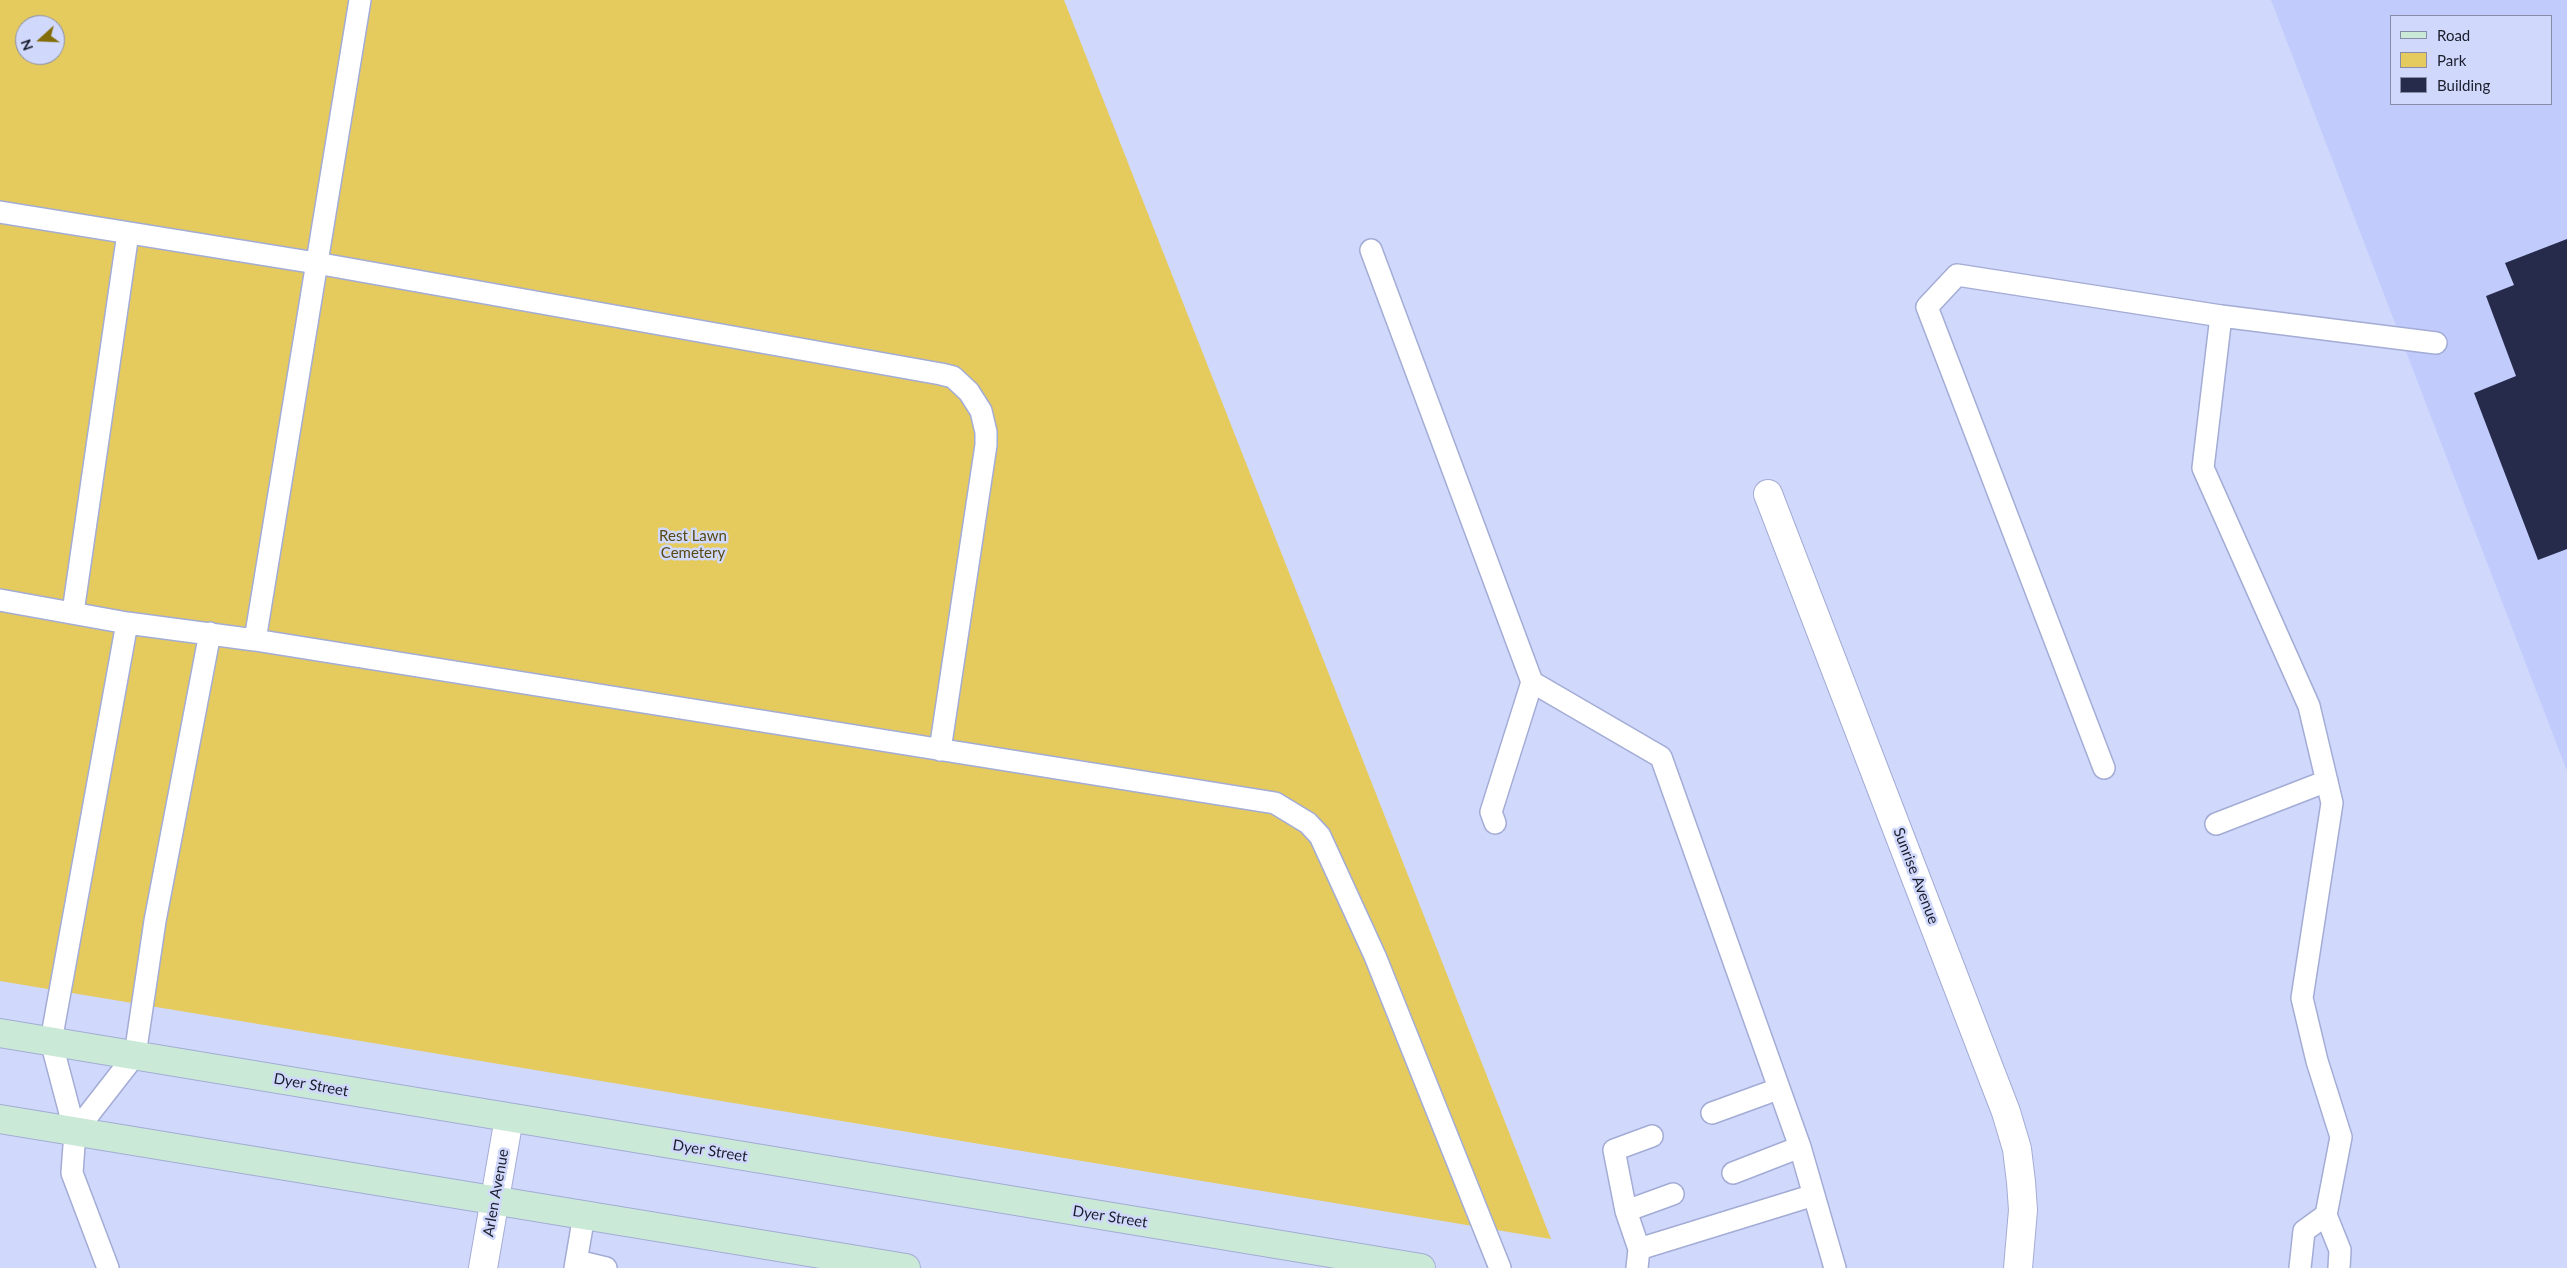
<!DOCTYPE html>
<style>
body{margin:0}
#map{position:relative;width:2567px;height:1268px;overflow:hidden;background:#d0d8fb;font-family:Lato,sans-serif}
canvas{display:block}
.legend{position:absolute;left:2390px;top:15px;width:162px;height:90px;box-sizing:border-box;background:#d0d8fb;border:1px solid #878da8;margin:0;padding:6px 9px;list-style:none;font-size:15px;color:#1a1d2c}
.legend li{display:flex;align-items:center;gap:10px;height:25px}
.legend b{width:25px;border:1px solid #878da8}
.north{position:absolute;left:15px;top:15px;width:50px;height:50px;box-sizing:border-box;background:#d0d8fb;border:1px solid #878da8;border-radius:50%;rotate:250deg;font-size:14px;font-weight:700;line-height:20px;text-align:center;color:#1a1d2c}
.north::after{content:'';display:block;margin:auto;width:18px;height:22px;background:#826d09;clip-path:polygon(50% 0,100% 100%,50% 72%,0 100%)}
</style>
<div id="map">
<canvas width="2567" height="1268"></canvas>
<ul class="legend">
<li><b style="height:6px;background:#cbe9d7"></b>Road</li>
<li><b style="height:14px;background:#e5ca5e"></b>Park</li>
<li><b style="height:14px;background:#262b4c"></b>Building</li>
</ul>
<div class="north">N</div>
</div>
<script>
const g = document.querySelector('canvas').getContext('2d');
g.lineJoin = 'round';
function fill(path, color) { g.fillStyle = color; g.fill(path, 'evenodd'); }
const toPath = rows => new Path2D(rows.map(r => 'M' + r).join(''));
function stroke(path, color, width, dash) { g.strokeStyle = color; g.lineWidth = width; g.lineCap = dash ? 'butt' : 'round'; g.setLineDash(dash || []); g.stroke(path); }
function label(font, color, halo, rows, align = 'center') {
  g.font = font + ' Lato,sans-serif'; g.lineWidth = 5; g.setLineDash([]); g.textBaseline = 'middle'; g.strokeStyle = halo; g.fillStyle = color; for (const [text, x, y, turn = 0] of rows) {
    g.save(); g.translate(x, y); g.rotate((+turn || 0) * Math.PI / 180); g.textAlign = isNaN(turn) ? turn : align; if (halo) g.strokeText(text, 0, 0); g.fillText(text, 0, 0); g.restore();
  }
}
fill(toPath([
 [2271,0,2567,0,2567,771],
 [2391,16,2551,16,2551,104,2391,104]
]), '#c1ccfd');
fill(toPath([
 [0,0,1064,0,1551,1239,0,981],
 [25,25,55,25,55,55,25,55]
]), '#e5ca5e');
fill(toPath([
 [2567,239,2567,549,2538,560,2474,393,2516,376,2486,296,2514,285,2505,263]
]), '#262b4c');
const service = toPath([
 [0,212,316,263,941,374,953,377,969,392,981,411,986,432,986,445,940,750],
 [1371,250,1532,682,1491,812,1495,823],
 [0,600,127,623,255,640,1275,803,1308,823,1320,836,1375,956,1500,1268],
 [73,612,128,233],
 [255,640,360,0],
 [1532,682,1661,757,1800,1147,1835,1268],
 [2104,768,1927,307,1957,275,2221,316],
 [2216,824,2327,781],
 [1712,1113,1778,1089],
 [75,1132,135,1055,155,921,210,633],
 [1733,1173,1800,1147],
 [1626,1211,1673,1194],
 [2326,1215,2341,1137,2317,1061,2302,998,2332,803,2309,706,2203,468,2221,316,2436,343],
 [1639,1249,1814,1195],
 [577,1261,606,1268],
 [108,1268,72,1173,75,1132,51,1041,127,623],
 [575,1268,584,1215],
 [1637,1268,1639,1249,1626,1211,1614,1150,1652,1136],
 [2300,1268,2304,1231,2326,1215,2340,1250,2339,1268]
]);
const minor = toPath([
 [1768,494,2006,1112,2017,1149,2021,1182,2023,1210,2018,1268],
 [483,1268,509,1118]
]);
const secondary = toPath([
 [0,1033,1421,1268],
 [0,1119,906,1268]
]);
stroke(service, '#a3acd5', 24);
stroke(minor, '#a3acd5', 30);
stroke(secondary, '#a3acd5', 30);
stroke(service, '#fff', 21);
stroke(minor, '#fff', 28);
stroke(secondary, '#cbe9d7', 28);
label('15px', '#584a13', '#d0d8fb', [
 ["Rest Lawn",693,536],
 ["Cemetery",693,553]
]);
label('15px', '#1a1d2c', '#d0d8fb', [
 ["Sunrise Avenue",1916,876,69],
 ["Dyer Street",311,1085,10],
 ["Dyer Street",710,1151,9],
 ["Arlen Avenue",496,1193,-80],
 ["Dyer Street",1110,1217,9]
]);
</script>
